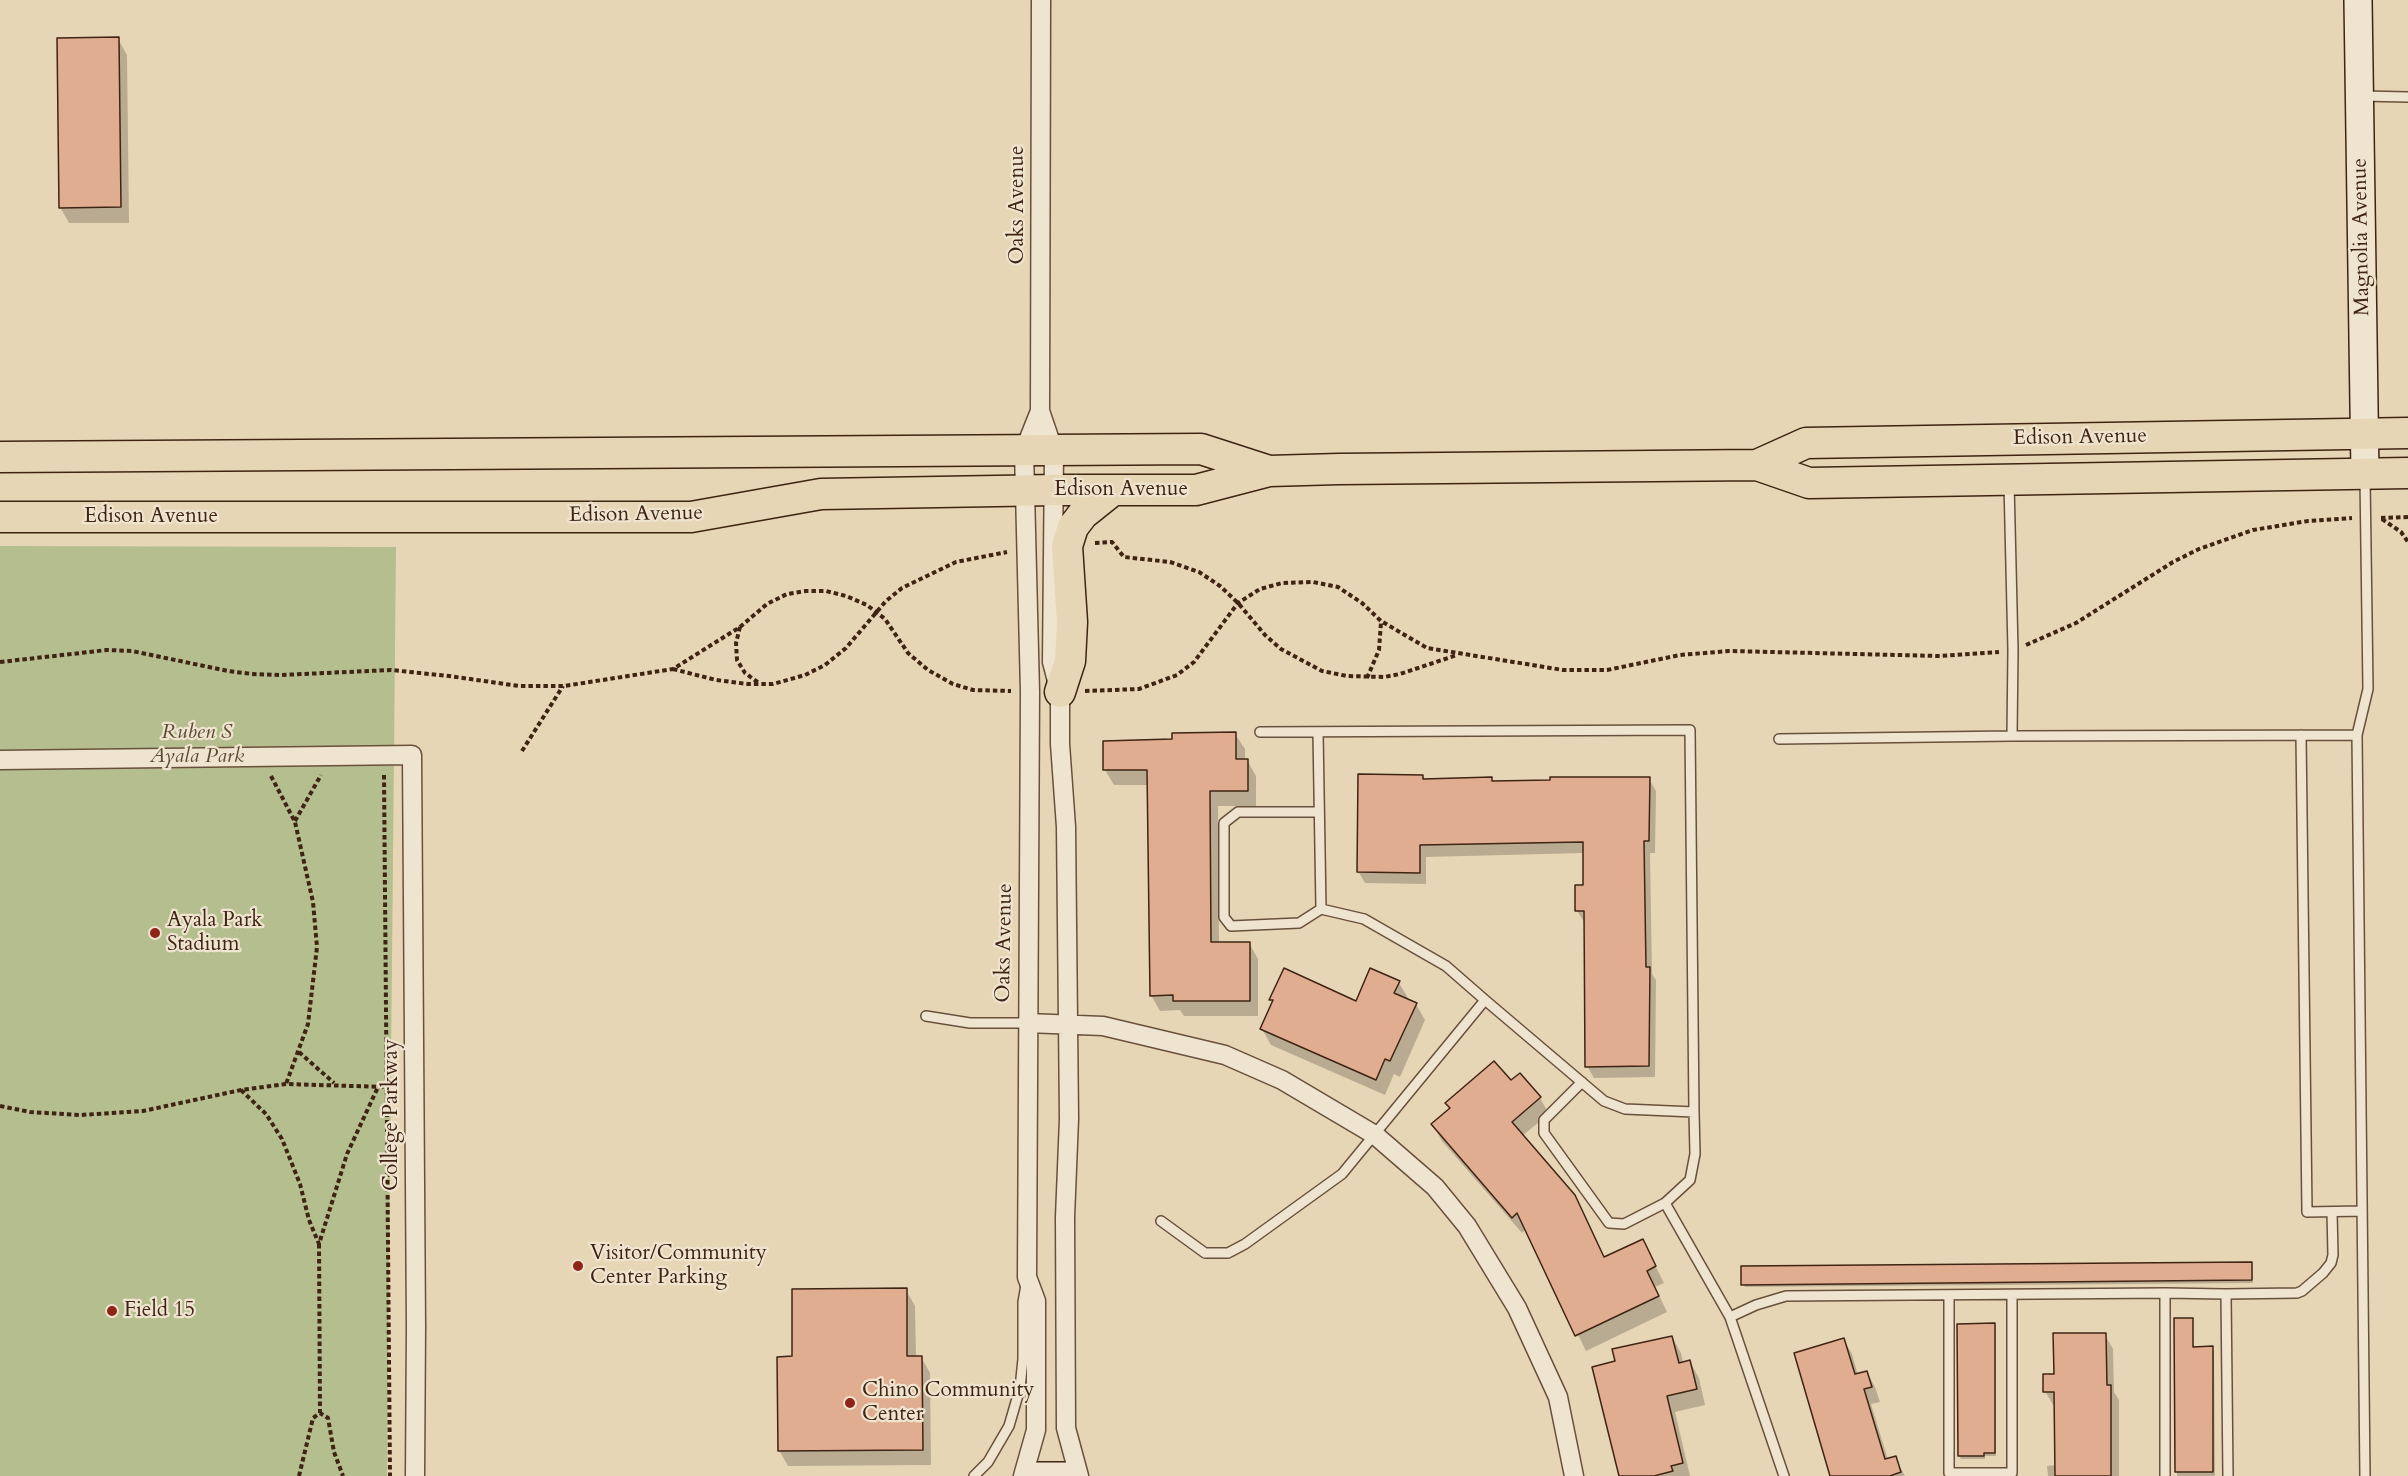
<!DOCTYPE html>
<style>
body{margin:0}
canvas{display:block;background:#e7d6b5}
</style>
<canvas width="2408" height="1476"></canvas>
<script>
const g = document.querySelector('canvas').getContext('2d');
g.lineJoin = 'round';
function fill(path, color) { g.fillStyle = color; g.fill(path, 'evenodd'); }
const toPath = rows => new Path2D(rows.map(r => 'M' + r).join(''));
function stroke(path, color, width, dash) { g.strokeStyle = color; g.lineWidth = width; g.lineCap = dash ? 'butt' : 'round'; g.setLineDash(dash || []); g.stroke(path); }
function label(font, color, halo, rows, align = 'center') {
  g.font = font + ' Cardo,serif'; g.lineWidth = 4.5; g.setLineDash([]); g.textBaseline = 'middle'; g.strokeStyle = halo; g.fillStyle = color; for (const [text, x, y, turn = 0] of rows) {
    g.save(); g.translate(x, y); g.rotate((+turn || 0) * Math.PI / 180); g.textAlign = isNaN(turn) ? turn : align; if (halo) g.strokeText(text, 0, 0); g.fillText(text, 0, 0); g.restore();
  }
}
fill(toPath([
 [0,546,396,547,387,1476,0,1476]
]), '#b5be8e');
fill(toPath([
 [118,39,127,55,129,223,69,223,60,207],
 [1235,734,1245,749,1245,760,1247,760,1256,776,1256,806,1218,806,1219,943,1249,943,1258,959,1258,1016,1184,1016,1180,1010,1160,1011,1151,995,1149,785,1114,785,1105,770,1174,740],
 [1423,776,1425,780,1491,779,1493,783,1649,779,1656,791,1655,853,1650,853,1652,974,1656,980,1655,1077,1594,1078,1587,1066,1585,923,1577,911,1577,886,1584,886,1584,853,1426,857,1426,884,1365,883,1358,871],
 [1284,970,1357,1003,1399,983,1408,998,1407,1001,1416,1004,1425,1020,1400,1077,1394,1074,1385,1095,1271,1045,1262,1029,1273,1004,1271,1000],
 [1511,1082,1540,1098,1549,1114,1522,1136,1573,1195,1605,1258,1651,1257,1664,1283,1655,1287,1667,1312,1586,1351,1526,1229,1522,1233,1442,1141,1433,1125,1450,1110,1447,1104],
 [2251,1263,2253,1283,1745,1287,1743,1284],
 [906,1290,915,1306,916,1357,921,1357,930,1373,931,1465,788,1466,779,1450,794,1358],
 [2176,1320,2192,1320,2194,1348,2212,1348,2214,1351,2215,1476,2177,1476],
 [1994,1324,1996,1328,1996,1456,1985,1456,1985,1459,1961,1459,1959,1456],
 [2105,1335,2113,1349,2114,1392,2119,1400,2119,1476,2048,1476,2047,1466,2057,1465,2056,1405,2053,1405,2045,1391,2055,1375],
 [1672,1337,1681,1353,1683,1363,1690,1362,1699,1378,1705,1405,1675,1412,1690,1476,1620,1476,1617,1362],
 [1844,1340,1852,1354,1858,1375,1867,1372,1875,1387,1880,1402,1871,1404,1888,1460,1895,1458,1905,1476,1832,1476]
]), '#0003');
const building = toPath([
 [119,37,121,207,59,208,57,38,119,37],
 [1236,732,1236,759,1248,759,1248,791,1210,791,1211,942,1250,942,1250,1001,1173,1001,1173,995,1150,996,1147,770,1103,770,1103,741,1172,739,1172,733,1236,732],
 [1358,774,1423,775,1423,779,1492,777,1492,781,1550,780,1550,777,1650,777,1649,841,1644,841,1646,967,1650,967,1649,1066,1585,1067,1584,911,1575,911,1575,885,1583,885,1583,842,1420,845,1420,873,1357,872,1358,774],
 [1284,968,1356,1001,1370,968,1400,981,1394,993,1417,1003,1390,1061,1385,1059,1376,1080,1260,1029,1273,1000,1269,1000,1284,968],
 [1494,1061,1511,1080,1520,1073,1541,1097,1512,1122,1575,1195,1604,1257,1643,1239,1656,1266,1647,1271,1659,1296,1575,1336,1517,1213,1512,1218,1431,1124,1450,1108,1445,1103,1494,1061],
 [2252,1262,2252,1280,1741,1285,1741,1266,2252,1262],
 [907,1288,907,1356,922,1356,923,1450,778,1451,777,1357,792,1356,792,1289,907,1288],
 [2174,1318,2193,1318,2193,1347,2213,1346,2213,1472,2175,1472,2174,1318],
 [1995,1323,1995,1453,1984,1453,1984,1456,1958,1456,1957,1324,1995,1323],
 [2053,1333,2106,1333,2107,1385,2111,1385,2111,1476,2055,1476,2054,1392,2043,1392,2043,1374,2054,1374,2053,1333],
 [1672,1336,1679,1363,1690,1360,1697,1389,1667,1396,1683,1463,1671,1466,1673,1471,1654,1476,1619,1476,1592,1367,1615,1361,1612,1349,1672,1336],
 [1844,1338,1855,1374,1867,1371,1872,1387,1864,1389,1885,1459,1896,1456,1901,1472,1890,1476,1830,1476,1794,1353,1844,1338]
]);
fill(building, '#e0ad90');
stroke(building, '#3f2413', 1.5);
const lane = toPath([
 [2362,96,2408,97],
 [2009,483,2013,650,2012,736],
 [1318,732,1321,909,1364,919,1446,966,1485,1000],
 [2301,735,2307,1212,2362,1211],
 [1779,739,2012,736,2357,735],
 [1319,812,1238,812,1224,823,1224,917,1231,926,1299,923,1321,909],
 [926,1016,970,1023,1027,1023],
 [1582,1082,1544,1120,1544,1133,1609,1223,1624,1224,1665,1203],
 [1694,1112,1695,1154,1690,1180,1665,1203,1730,1317],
 [1161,1221,1205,1253,1228,1253,1245,1244,1342,1174,1485,1000,1604,1101,1625,1109,1694,1112,1690,730,1260,732],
 [2165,1293,2165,1476],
 [2226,1294,2297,1293,2302,1291,2323,1273,2331,1263,2333,1255,2332,1212],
 [1949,1295,1949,1473,2012,1473,2012,1295],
 [974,1476,988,1462,1009,1426,1020,1388,1023,1359,1023,1302,1026,1285],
 [1784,1476,1730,1317,1756,1305,1786,1296,2165,1293,2226,1294,2228,1476],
 [2365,1476,2357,735,2368,689,2365,478]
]);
const street = toPath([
 [1041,0,1040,411,1054,452,1052,662,1060,692,1060,744,1066,827,1069,1119,1065,1217,1066,1428,1079,1476],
 [0,760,412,755,416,1327,415,1476],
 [1027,1023,1103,1026,1225,1055,1282,1080,1375,1135,1435,1187,1467,1226,1517,1308,1558,1397,1574,1476],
 [1023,1476,1036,1430,1036,1301,1027,1277,1030,692,1024,451,1040,411]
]);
const secondary = toPath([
 [2358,0,2365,473],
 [1037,1476,1066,1476]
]);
const primary = toPath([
 [0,457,1201,449,1269,471],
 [1757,465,1806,443,2408,433],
 [0,517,691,517,821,494,1055,490,1196,490,1269,471,1339,469,1757,465,1809,483,2408,473],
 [1060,692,1070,661,1072,622,1067,546,1073,527,1083,514,1113,490]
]);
stroke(lane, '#69503c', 12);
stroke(street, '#69503c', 21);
stroke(secondary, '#3f2413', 30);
stroke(primary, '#3f2413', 33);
stroke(toPath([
 [2381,518,2408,517],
 [2382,519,2401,532,2408,542],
 [1095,543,1112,542,1124,557,1170,562,1199,572,1220,586,1238,603,1265,635,1281,649,1322,671,1347,676,1384,677,1400,674,1457,655],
 [740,627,736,643,737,660,745,673,759,683],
 [2026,645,2076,623,2173,562,2199,549,2253,530,2308,521,2352,518],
 [0,662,107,650,132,651,228,671,252,674,281,675,391,670,449,676,519,686,564,686,673,669,740,627,767,604,787,594,806,591,826,591,846,596,867,605,885,619,908,653,928,670,953,684,973,690,1011,691],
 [673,669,716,680,748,684,773,684,805,675,825,665,846,648,886,601,902,588,956,562,1007,552],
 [1367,678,1379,650,1381,622],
 [1085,691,1139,689,1177,675,1194,662,1238,603,1260,589,1282,583,1313,582,1338,587,1362,603,1381,621,1427,648,1563,670,1607,670,1680,655,1729,651,1940,656,1999,652],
 [522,751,563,686],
 [384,775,390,1476],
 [271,776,295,822,313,902,317,947,308,1024,286,1084],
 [295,821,321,775],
 [299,1052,334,1083],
 [241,1090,266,1114,282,1139,300,1184,309,1220,319,1244,347,1154,378,1087],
 [0,1106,30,1112,80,1115,143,1111,241,1090,286,1084,386,1087],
 [319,1244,320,1413],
 [299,1476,313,1418,320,1413,328,1418,334,1452,343,1476]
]), '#3f2413', 4, [4.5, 3]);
stroke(lane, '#efe4cf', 9);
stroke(street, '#efe4cf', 18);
stroke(secondary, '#efe4cf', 27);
stroke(primary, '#e7d6b5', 30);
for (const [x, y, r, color] of [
 [155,933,6,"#8f2418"],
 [578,1266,6,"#8f2418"],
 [112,1311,6,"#8f2418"],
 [850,1403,6,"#8f2418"]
]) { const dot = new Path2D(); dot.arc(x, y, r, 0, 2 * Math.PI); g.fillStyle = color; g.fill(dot); stroke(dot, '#efe4cf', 2); }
label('21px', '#3f2413', '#efe4cf', [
 ["Oaks Avenue",1018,205,-90],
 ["Magnolia Avenue",2362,237,-91],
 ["Edison Avenue",2080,438,-1],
 ["Edison Avenue",1121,490],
 ["Edison Avenue",636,515,-1],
 ["Edison Avenue",151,517],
 ["Oaks Avenue",1005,943,-89],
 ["College Parkway",392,1115,-90]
]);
label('italic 21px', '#5c4a32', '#efe4cf', [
 ["Ruben S",197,733],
 ["Ayala Park",197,757]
]);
label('21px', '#3f2413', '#efe4cf', [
 ["Ayala Park",167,921],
 ["Stadium",167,945],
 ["Visitor/Community",590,1254],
 ["Center Parking",590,1278],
 ["Field 15",124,1311],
 ["Chino Community",862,1391],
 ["Center",862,1415]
], 'left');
</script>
